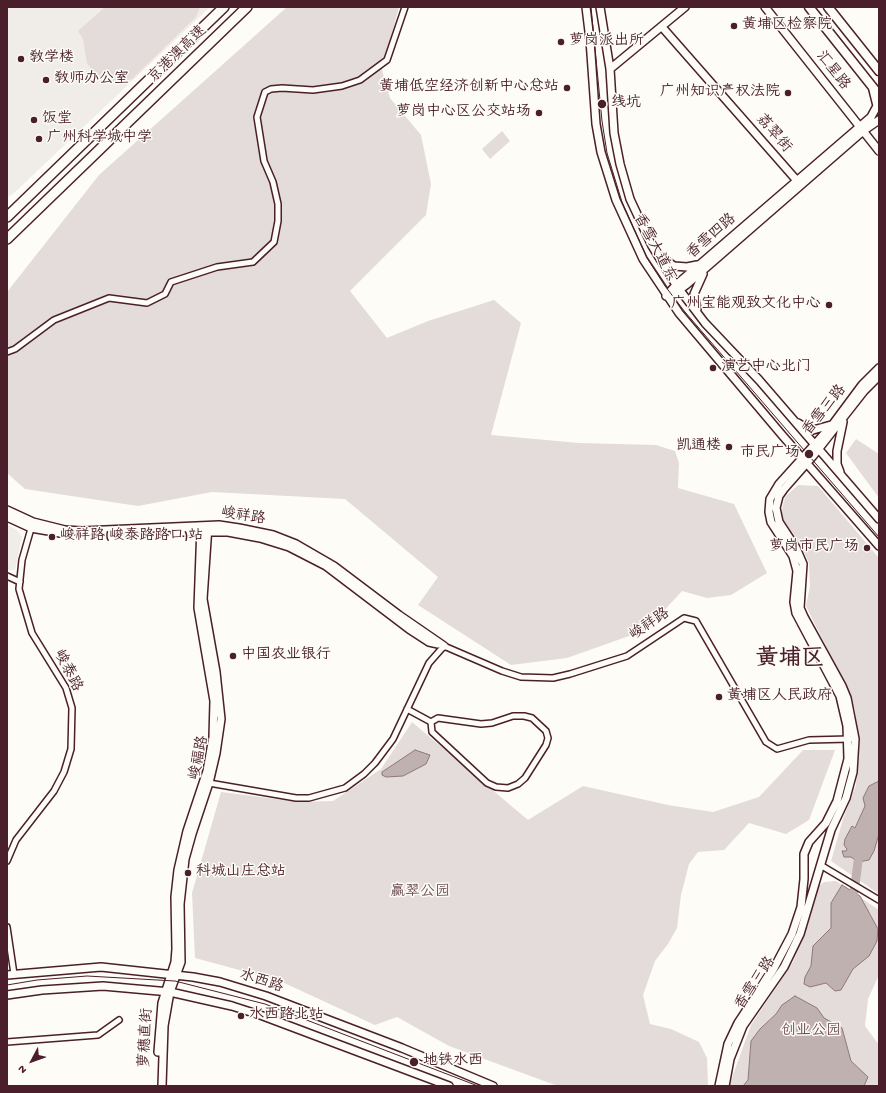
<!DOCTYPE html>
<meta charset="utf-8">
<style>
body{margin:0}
#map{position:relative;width:886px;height:1093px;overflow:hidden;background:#fdfcf7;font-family:"Gochi Hand",sans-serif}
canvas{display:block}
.frame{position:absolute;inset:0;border:8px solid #4a1f2b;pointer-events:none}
.north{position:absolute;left:12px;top:1041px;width:40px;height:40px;-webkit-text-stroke:3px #fdfcf7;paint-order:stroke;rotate:229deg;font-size:11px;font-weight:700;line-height:16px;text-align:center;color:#4a1f2b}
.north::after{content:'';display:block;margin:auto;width:14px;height:18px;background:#4a1f2b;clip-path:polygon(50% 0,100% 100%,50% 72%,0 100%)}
</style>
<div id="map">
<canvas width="886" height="1093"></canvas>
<div class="frame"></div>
<div class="north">N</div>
</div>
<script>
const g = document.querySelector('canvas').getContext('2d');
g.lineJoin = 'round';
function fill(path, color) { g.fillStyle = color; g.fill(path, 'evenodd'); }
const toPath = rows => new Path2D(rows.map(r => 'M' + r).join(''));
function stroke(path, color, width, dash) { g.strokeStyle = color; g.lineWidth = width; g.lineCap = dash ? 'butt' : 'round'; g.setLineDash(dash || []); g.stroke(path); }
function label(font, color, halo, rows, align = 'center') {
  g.font = font + ' "Gochi Hand","LXGW WenKai TC",sans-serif'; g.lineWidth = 3; g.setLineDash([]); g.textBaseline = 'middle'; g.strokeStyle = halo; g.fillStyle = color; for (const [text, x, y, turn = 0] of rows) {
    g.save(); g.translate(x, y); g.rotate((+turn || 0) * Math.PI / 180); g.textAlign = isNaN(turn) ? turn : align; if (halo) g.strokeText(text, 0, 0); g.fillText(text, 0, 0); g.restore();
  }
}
fill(toPath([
 [7,7,210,7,13,194,7,197],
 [7,525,17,530,22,537,15,570,7,570]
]), '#f0ece8');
fill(toPath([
 [105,7,200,7,196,17,132,79,121,82,111,81,101,77,93,71,87,63,83,39,78,31],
 [287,7,399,7,382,70,390,98,421,135,431,184,426,215,350,291,387,338,428,321,494,300,521,323,491,435,579,443,656,445,675,451,679,463,678,488,734,504,767,573,731,595,707,598,682,591,646,630,567,658,511,665,418,605,438,577,345,499,212,492,138,506,25,489,7,473,7,292,99,175],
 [502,131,510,141,490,159,482,149],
 [856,439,879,454,879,498,846,453],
 [798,485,818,486,879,558,879,894,831,861,843,819,856,785,858,756,857,731,855,710,848,691,806,606,810,586,809,563,800,544,780,518,785,497],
 [412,722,528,820,583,786,668,805,713,812,759,797,803,750,835,750,809,820,786,834,749,823,724,850,698,852,689,864,681,895,677,928,668,944,655,961,643,995,650,1024,671,1029,699,1042,707,1058,708,1086,555,1085,449,1046,397,1017,375,1025,280,981,195,958,192,893,221,792,300,802,333,801,381,769],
 [836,881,879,910,879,975,868,999,865,1026,879,1045,879,1086,729,1086,751,1025,793,962,808,925,815,889,824,882]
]), '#e3dcda');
const water = toPath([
 [415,750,430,755,426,764,403,776,386,777,382,775,382,772,415,750],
 [879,781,879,834,874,851,869,860,858,862,851,857,844,857,842,851,846,851,847,849,844,845,845,839,852,826,855,828,865,806,863,798,869,786,879,781],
 [842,885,860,896,878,929,877,941,869,956,853,969,841,990,835,991,826,983,810,987,804,984,805,977,811,966,813,946,831,928,831,903,842,885],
 [795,996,817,1008,824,1018,842,1028,851,1061,868,1077,864,1086,743,1086,748,1080,751,1041,760,1029,776,1014,782,1005,795,996]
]);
fill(water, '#c0b1b1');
stroke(water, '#91777b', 1);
stroke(toPath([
 [854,892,858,862]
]), '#c0b1b1', 9);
const street = toPath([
 [7,352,15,349,54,320,109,298,147,303,165,294,171,282,217,267,253,262,274,242,278,221,278,204,273,182,264,161,257,117,265,92,271,89,282,88,313,90,342,86,360,80,387,60,405,7],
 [7,576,20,582],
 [407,709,431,722],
 [513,716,524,716,532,718,546,731,548,738,546,745,525,778,518,784,508,788,496,787,487,783,432,732,431,722,438,718,481,724,492,723,513,716],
 [209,783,296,798,309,798,345,788,364,774,375,763,393,739,429,663,444,646,502,671,521,677,553,678,570,674,627,656,684,618,696,621,766,742,777,749,809,740,850,739],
 [7,861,16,840,54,791,64,772,71,749,72,708,66,688,32,633,19,589,22,560,32,525],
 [822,866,879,900],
 [7,927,14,974],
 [7,1042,98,1035,119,1020]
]);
const secondary = toPath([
 [586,7,590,40,596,124,601,152,616,200,643,259,679,313,782,435,879,546],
 [600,7,610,69,614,133,620,164,630,199,652,246,676,285,705,323,759,380,879,519],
 [765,7,879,151],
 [662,27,799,183],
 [610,69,685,7],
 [660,256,674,266,687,267,697,265],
 [666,296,676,285,871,117,877,106,873,90],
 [666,296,674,294,686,285,863,131,879,120],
 [697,309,694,294,703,274],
 [798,423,806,428,813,430,831,425],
 [840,472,837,464,837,451,843,422],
 [7,510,33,522,65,530,82,531,219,525,239,528,273,535,296,544,334,566,399,615,444,646],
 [7,517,31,528,60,533],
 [175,532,228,532,260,538,289,547,326,566,409,629,429,642,438,644],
 [7,975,101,967,193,977,220,982,266,996,402,1048,493,1086],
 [7,995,42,990,103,986,170,992,232,1006,263,1016,449,1086],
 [158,1052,162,1003,175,962,176,949,175,897,178,870,187,831,207,771,213,737,214,701,198,608,201,526],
 [162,1086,164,1026,170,992,181,962,180,904,185,859,192,834,209,783,216,753,221,719,216,672,203,599,208,526],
 [719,1086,728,1044,738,1023,773,970,792,934,801,907,804,879,804,854,809,842,826,823,837,801,848,759,847,726,840,696,796,613,794,602,797,571,793,556,771,522,769,512,770,499,779,484,833,424,862,385,879,368],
 [725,1086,730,1059,743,1026,784,967,800,934,831,830,846,798,853,772,855,739,847,698,842,686,804,617,800,608,803,564,796,548,779,522,776,508,779,496,784,489,813,456,864,391,879,376]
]);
const primary = toPath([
 [809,7,879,95],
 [828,7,879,71]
]);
const highway = toPath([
 [7,217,224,7],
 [7,239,247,7]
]);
stroke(street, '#4a1f2b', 8);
stroke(secondary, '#4a1f2b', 10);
stroke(primary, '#4a1f2b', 11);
stroke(highway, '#4a1f2b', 12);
stroke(street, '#fdfcf7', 5);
stroke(secondary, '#fdfcf7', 7);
stroke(primary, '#fdfcf7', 8);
stroke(highway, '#fdfcf7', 9);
stroke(toPath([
 [591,7,602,121,607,153,622,202,647,258,665,286,685,312,879,537],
 [7,985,37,980,87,976,175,981,265,1004,478,1086]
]), '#4a1f2b', 1);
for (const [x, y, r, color] of [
 [734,26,4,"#4a1f2b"],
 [561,42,4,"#4a1f2b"],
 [21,59,4,"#4a1f2b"],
 [46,80,4,"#4a1f2b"],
 [567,88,4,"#4a1f2b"],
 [788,93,4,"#4a1f2b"],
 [602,104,5,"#4a1f2b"],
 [539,113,4,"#4a1f2b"],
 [34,120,4,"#4a1f2b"],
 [39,139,4,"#4a1f2b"],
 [829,305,4,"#4a1f2b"],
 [713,368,4,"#4a1f2b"],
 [729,447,4,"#4a1f2b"],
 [809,454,5,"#4a1f2b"],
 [52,537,4,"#4a1f2b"],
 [867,548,4,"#4a1f2b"],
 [233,656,4,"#4a1f2b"],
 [719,697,4,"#4a1f2b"],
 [188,873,4,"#4a1f2b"],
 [241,1016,4,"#4a1f2b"],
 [414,1062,5,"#4a1f2b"]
]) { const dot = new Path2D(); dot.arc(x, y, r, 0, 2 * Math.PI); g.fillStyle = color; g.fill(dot); stroke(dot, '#fdfcf7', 1.5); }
label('15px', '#4a1f2b', '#fdfcf7', [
 ["黄埔区检察院",742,26],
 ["萝岗派出所",569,42],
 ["教学楼",29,59],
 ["教师办公室",54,80],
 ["黄埔低空经济创新中心总站",559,88,"right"],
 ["广州知识产权法院",780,93,"right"],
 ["线坑",611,104],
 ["萝岗中心区公交站场",531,113,"right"],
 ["饭堂",42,120],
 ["广州科学城中学",47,139],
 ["广州宝能观致文化中心",821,305,"right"],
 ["演艺中心北门",721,368],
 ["凯通楼",721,447,"right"],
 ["市民广场",800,454,"right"],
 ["峻祥路(峻泰路路口)站",60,537],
 ["萝岗市民广场",859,548,"right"],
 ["中国农业银行",241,656],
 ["黄埔区人民政府",727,697],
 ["科城山庄总站",196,873],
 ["水西路北站",249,1016],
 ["地铁水西",423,1062]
], 'left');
label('15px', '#4a1f2b', '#fdfcf7', [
 ["京港澳高速",178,55,-44],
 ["汇星路",832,71,52],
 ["荔翠街",773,134,49],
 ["香雪四路",712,237,-41],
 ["香雪大道东",654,248,62],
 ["香雪三路",825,411,-51],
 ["峻祥路",243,517,9],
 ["峻祥路",650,625,-34],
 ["峻泰路",67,671,63],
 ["峻福路",200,758,-78],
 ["水西路",261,982,18],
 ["香雪三路",756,984,-56],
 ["萝穗直街",147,1038,-87]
]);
label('15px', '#704e57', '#fdfcf7', [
 ["赢翠公园",420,893],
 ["创业公园",811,1032]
]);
label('bold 23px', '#4a1f2b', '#fdfcf7', [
 ["黄埔区",790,660]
]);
</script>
